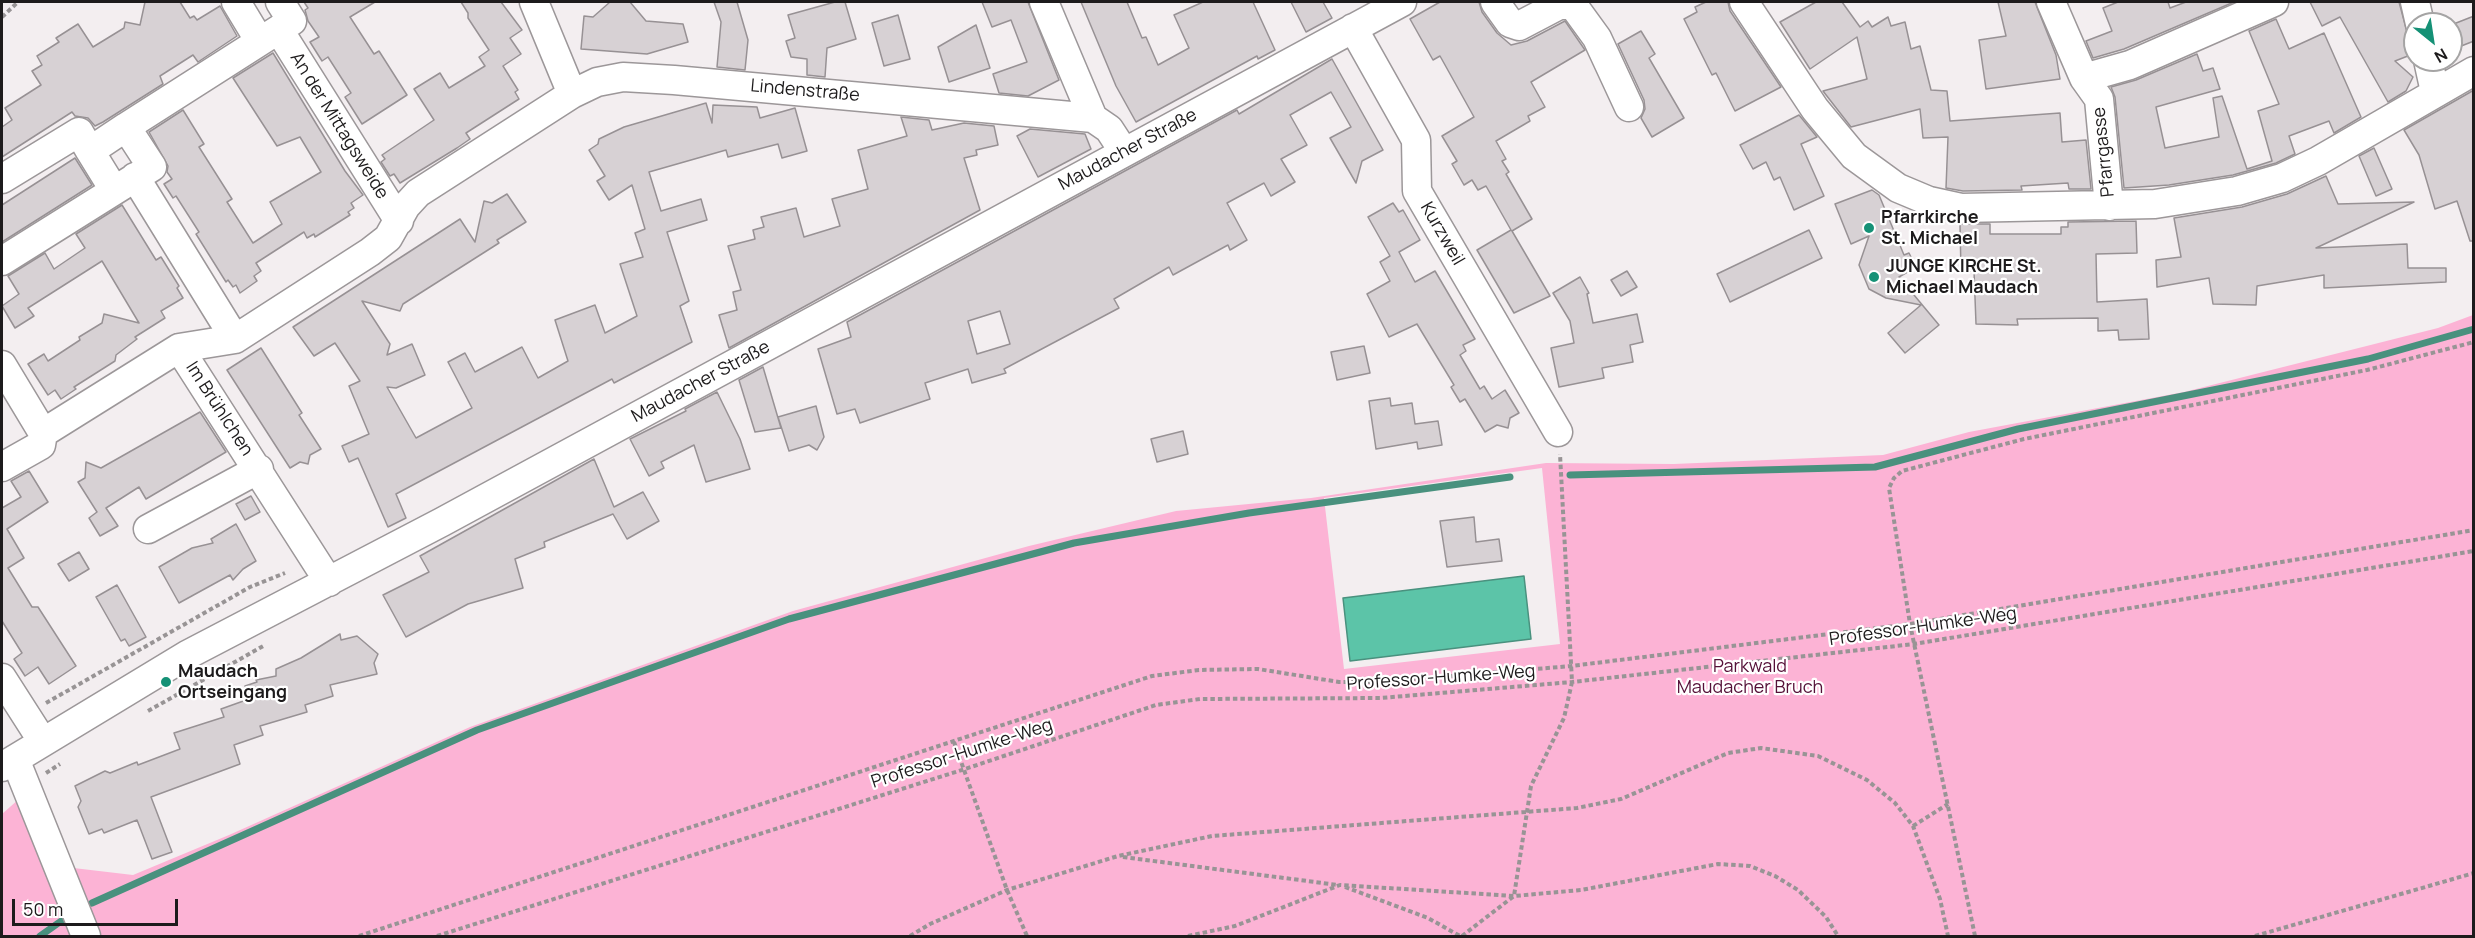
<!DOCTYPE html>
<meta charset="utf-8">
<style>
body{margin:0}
#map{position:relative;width:2475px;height:938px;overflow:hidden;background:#f3eef0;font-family:Manrope,sans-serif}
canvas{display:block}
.frame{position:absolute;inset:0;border:3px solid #1d1b1c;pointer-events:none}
.north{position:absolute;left:2403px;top:12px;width:60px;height:60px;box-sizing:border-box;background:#fff;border:2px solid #a5a4a4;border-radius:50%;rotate:150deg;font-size:16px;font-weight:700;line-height:24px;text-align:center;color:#1d1b1c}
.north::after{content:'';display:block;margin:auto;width:21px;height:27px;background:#159176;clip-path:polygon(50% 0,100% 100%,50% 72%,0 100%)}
.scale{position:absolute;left:12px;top:899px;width:166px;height:27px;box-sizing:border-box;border:3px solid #1d1b1c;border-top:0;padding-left:8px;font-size:18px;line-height:21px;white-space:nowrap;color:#1d1b1c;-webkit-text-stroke:4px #fff;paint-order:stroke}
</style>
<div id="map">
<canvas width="2475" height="938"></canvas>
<div class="frame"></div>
<div class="north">N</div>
<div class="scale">50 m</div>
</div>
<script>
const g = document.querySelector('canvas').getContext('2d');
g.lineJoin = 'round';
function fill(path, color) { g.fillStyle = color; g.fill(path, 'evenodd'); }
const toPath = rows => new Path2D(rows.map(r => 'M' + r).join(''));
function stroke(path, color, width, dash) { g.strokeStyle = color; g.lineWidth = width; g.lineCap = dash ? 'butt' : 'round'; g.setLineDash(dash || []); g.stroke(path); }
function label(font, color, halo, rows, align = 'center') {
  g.font = font + ' Manrope,sans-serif'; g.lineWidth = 4.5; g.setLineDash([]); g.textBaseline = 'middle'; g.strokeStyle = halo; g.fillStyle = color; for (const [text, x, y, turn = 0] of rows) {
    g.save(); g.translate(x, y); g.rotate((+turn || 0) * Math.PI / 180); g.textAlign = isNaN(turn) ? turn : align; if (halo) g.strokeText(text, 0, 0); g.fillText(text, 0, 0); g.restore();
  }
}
fill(toPath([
 [2473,315,2473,936,2,936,2,814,19,799,48,865,133,875,229,835,470,727,793,611,1029,546,1176,511,1311,498,1546,463,1674,464,1883,455,1969,432,2184,392,2438,328],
 [1542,468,1560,644,1344,669,1324,498]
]), '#fcb3d5');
const water = toPath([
 [1524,576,1531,639,1350,661,1343,598,1524,576]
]);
fill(water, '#5cc4a8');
stroke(water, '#49917e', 1.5);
stroke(toPath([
 [1570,475,1875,467,2018,429,2368,359,2474,329],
 [92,903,477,730,789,619,1074,543,1249,513,1510,477],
 [40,936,64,919]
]), '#49917e', 7);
const building = toPath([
 [145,2,180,2,190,18,194,16,197,20,220,6,237,36,198,62,193,55,160,76,163,84,103,122,95,126,88,118,75,116,72,112,2,157,2,127,12,120,5,108,41,85,32,71,42,65,37,56,59,42,56,38,78,24,93,47,124,28,125,22,140,25,145,2],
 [304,2,375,2,350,17,374,54,379,51,407,95,362,124,345,97,351,93,328,57,322,61,310,42,319,37,308,21,305,10,308,8,304,2],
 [461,2,501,2,522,30,510,38,521,54,503,66,518,90,515,92,519,99,466,133,470,139,457,148,400,183,394,174,390,176,381,162,385,159,382,155,434,120,414,89,440,73,449,88,485,66,479,57,489,50,468,18,468,13,461,2],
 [610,2,630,2,646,21,683,24,688,42,647,54,581,49,584,16,593,17,610,2],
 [714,2,737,2,748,40,745,70,717,67,721,22,714,2],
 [835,2,845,2,856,39,827,48,825,77,807,75,807,59,791,57,786,41,795,38,788,15,835,2],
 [982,2,1028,2,1059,80,1028,96,999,93,993,74,1027,62,1011,20,992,27,982,2],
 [1081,2,1127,2,1142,38,1146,37,1158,65,1189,48,1174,15,1203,2,1253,2,1275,50,1258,59,1257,56,1136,122,1116,86,1081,2],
 [1291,2,1323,2,1332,18,1306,32,1291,2],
 [1440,2,1479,2,1482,12,1497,33,1511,45,1527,41,1565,21,1585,50,1531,82,1545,107,1528,116,1530,121,1496,141,1506,159,1502,161,1509,172,1506,174,1532,219,1512,231,1550,296,1514,313,1477,250,1511,230,1486,186,1478,190,1472,180,1464,185,1452,164,1457,161,1442,136,1474,117,1440,56,1433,60,1410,19,1440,2],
 [1706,2,1728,2,1730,11,1781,87,1735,111,1716,73,1712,75,1684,19,1697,12,1695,7,1706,2],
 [1816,2,1842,2,1860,27,1868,21,1872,27,1888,17,1891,26,1905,22,1911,49,1920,46,1931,90,1947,91,1950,121,2060,113,2062,142,2086,140,2091,189,2069,189,2068,183,2021,186,2022,190,1963,191,1946,188,1948,137,1923,138,1920,109,1851,127,1823,91,1867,79,1857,37,1810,69,1780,22,1816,2],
 [1998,2,2035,2,2056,55,2060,79,1986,89,1979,40,2006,36,1998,2],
 [2118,2,2168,2,2170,8,2186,2,2234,2,2124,49,2093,58,2086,41,2112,31,2103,8,2118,2],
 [2310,2,2399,2,2413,54,2395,61,2413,77,2406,91,2388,102,2340,17,2322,26,2310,2],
 [898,15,910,59,884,66,872,23,898,15],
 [2474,16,2474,41,2451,50,2451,25,2474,16],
 [2276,19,2289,49,2324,33,2361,117,2334,133,2329,121,2289,136,2295,154,2276,163,2233,175,2169,185,2124,188,2115,97,2111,87,2136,80,2197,54,2203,71,2213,68,2220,89,2156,107,2165,148,2219,137,2213,98,2222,96,2247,169,2272,161,2258,111,2279,104,2249,31,2276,19],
 [976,25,990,68,949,82,938,47,976,25],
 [1641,31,1655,54,1649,58,1684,118,1652,137,1641,118,1645,109,1644,100,1618,44,1641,31],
 [273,53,345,171,363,195,351,203,354,208,348,212,350,215,315,237,314,234,307,238,304,232,256,263,261,271,254,276,257,281,240,293,236,285,233,287,228,280,226,282,196,234,199,232,176,196,173,198,164,184,172,179,167,172,168,166,149,132,183,110,204,144,199,147,232,199,227,202,253,243,282,224,270,202,321,172,300,137,277,146,233,78,273,53],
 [1332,59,1383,150,1362,161,1356,183,1330,138,1351,127,1331,92,1290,115,1307,145,1281,159,1295,182,1271,196,1264,183,1227,203,1247,240,1230,250,1228,245,1173,275,1169,267,1114,299,1119,308,1004,369,1006,373,972,383,968,369,925,383,930,399,860,423,855,409,837,414,818,349,851,337,847,322,1226,116,1237,110,1239,114,1332,59],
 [1000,311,1010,344,977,354,968,321,1000,311],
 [2474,90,2474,241,2470,241,2457,201,2435,209,2419,155,2404,130,2474,90],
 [706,103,712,123,713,105,757,107,760,118,795,108,807,151,782,158,778,144,728,157,726,150,649,172,661,211,701,199,707,220,667,232,689,301,680,306,692,342,614,383,612,379,396,494,406,518,388,527,358,458,349,462,342,446,369,434,349,386,360,381,335,343,314,356,293,327,460,219,475,242,484,201,492,203,507,194,526,222,497,240,499,243,403,304,400,311,362,301,390,344,387,355,412,344,425,375,396,388,387,387,416,438,472,408,448,362,465,353,475,372,522,347,538,378,568,361,555,320,595,305,605,333,637,316,620,264,643,257,635,233,645,229,632,185,609,200,597,181,605,176,589,150,598,144,599,139,624,127,706,103],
 [1799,115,1817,137,1801,144,1824,196,1794,210,1780,177,1774,180,1766,162,1753,169,1740,145,1799,115],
 [901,117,929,120,932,130,964,123,994,126,998,145,976,150,977,155,964,158,980,210,729,348,719,315,737,310,733,292,741,290,728,246,755,239,753,230,764,227,761,217,796,208,804,237,840,226,832,199,868,189,858,150,907,136,901,117],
 [1030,129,1085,134,1091,149,1038,177,1017,136,1030,129],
 [2374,148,2392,189,2376,196,2359,156,2374,148],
 [75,158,92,185,2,242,2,205,75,158],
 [2326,176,2338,204,2414,202,2316,248,2407,244,2408,268,2446,268,2446,282,2324,288,2324,275,2257,286,2256,305,2213,304,2209,278,2157,287,2156,260,2181,257,2174,218,2242,207,2287,194,2326,176],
 [1872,190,1879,195,1904,255,1909,253,1916,267,1899,277,1939,325,1905,353,1888,333,1921,305,1886,298,1869,289,1859,265,1869,236,1851,244,1835,204,1872,190],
 [1393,203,1399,212,1403,210,1420,240,1399,252,1415,282,1435,271,1475,339,1463,345,1466,351,1460,355,1480,389,1484,386,1492,399,1505,390,1519,413,1510,418,1508,428,1497,425,1485,432,1465,399,1460,402,1451,387,1454,385,1417,324,1389,337,1367,294,1390,281,1380,262,1390,256,1368,217,1393,203],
 [122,205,156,260,161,257,179,286,177,288,183,298,161,311,165,318,135,337,137,339,116,355,115,361,74,387,76,389,61,399,55,390,48,395,28,364,44,354,48,361,80,340,79,337,102,323,104,314,139,323,102,261,28,308,34,316,15,328,2,306,19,294,8,276,45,253,54,269,85,248,76,234,122,205],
 [2136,221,2137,253,2096,254,2097,302,2147,299,2149,339,2119,340,2118,330,2098,331,2098,318,2017,319,2018,325,1976,324,1974,271,1961,272,1960,224,1990,224,1990,234,2061,234,2061,227,2068,227,2068,222,2136,221],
 [1809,230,1822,258,1730,302,1717,274,1809,230],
 [1627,271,1637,287,1621,296,1611,280,1627,271],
 [1580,277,1589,293,1587,294,1593,323,1637,314,1643,342,1630,345,1633,362,1602,368,1604,378,1559,387,1551,348,1574,343,1570,321,1553,293,1580,277],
 [1364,346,1370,373,1337,380,1331,352,1364,346],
 [261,348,302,413,299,415,321,449,310,455,308,464,300,462,290,468,227,370,261,348],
 [763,367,781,428,755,432,739,380,763,367],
 [717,392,740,439,750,469,706,482,694,445,661,462,664,468,649,476,630,439,686,411,685,409,717,392],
 [1390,398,1391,406,1412,403,1415,424,1438,421,1442,445,1418,449,1417,442,1376,449,1369,401,1390,398],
 [816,406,824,437,817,450,809,445,789,451,778,417,816,406],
 [200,412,226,452,146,499,139,487,106,508,118,526,100,536,89,518,97,512,78,482,85,478,86,462,101,468,200,412],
 [1183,431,1188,454,1157,462,1151,439,1183,431],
 [594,459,614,507,643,492,659,521,627,539,613,514,544,542,545,547,515,559,523,588,468,604,406,637,383,595,429,572,420,556,594,459],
 [29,471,48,502,7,529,24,558,8,568,32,607,38,607,76,666,49,684,38,667,25,676,14,659,22,653,2,621,2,508,21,497,11,481,29,471],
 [251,496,260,512,245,520,236,504,251,496],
 [1474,517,1476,542,1499,539,1502,561,1447,567,1440,521,1474,517],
 [236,524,256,561,243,569,233,580,230,575,179,603,159,567,192,548,213,543,211,539,236,524],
 [79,552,89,569,69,581,58,564,79,552],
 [117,585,146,637,129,646,125,639,121,641,96,597,117,585],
 [340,634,341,640,357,636,378,654,374,663,377,674,330,685,333,696,305,705,307,712,260,726,263,735,234,745,240,764,151,797,172,852,152,859,137,820,104,833,102,829,89,834,78,807,81,801,75,786,105,771,110,773,137,762,138,765,180,749,174,733,224,717,221,709,249,699,245,686,257,682,256,680,276,676,276,669,301,658,340,634]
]);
fill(building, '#d7d1d4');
stroke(building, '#979194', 1.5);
const minor = toPath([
 [236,2,259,40],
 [534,2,572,94],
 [1044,2,1093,118],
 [1495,2,1510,23,1519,26,1559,5,1573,5,1597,38,1629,107],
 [1744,2,1815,109,1854,156,1898,188,1929,201,1961,208,2155,204,2237,191,2282,178,2318,161,2474,71],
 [2051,2,2084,78,2099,99,2109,206],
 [2415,2,2420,24],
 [1353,28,1416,140,1417,191,1558,432],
 [279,30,399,221],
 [2428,60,2435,92],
 [2084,78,2130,65,2274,2],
 [135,177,235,339],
 [2,179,79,132,90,151],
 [114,190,90,151,126,127],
 [2,261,152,167,126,127,292,21,280,2],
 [179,348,329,582],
 [2,365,43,433,179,348,235,339,370,252,388,238,406,206,418,193,572,94,597,82,623,77,674,80,1093,118,1109,129,1124,152],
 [2,467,41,445,43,433],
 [148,529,259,469],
 [2,678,43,742],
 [15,759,86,936],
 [2,767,187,655,442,522,1402,2]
]);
stroke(minor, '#9c9799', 31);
stroke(toPath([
 [2,17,18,2],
 [46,703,250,587,285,573],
 [148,711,265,645],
 [954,742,1007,890,1027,936],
 [46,773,60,764],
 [1913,826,1948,804],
 [1123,857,1338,885],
 [1345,887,1428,918,1460,936],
 [359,936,1152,676,1199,670,1258,669,1339,682,1381,682,1571,666,1910,624,2474,530],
 [437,936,965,769,1156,705,1200,699,1381,698,1572,682,1914,644,2474,551],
 [910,936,930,924,1007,890,1118,856,1212,836,1577,808,1621,799,1728,753,1761,748,1818,756,1867,780,1895,803,1913,826,1940,899,1948,936],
 [1188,936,1235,926,1340,885,1514,896,1581,890,1718,864,1750,866,1775,876,1798,890,1826,917,1838,936],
 [1462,936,1514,896,1531,786,1564,718,1572,682,1560,454],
 [1975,936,1910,624,1889,488,1894,478,1902,471,2024,439,2367,370,2474,342],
 [2255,936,2474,873]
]), '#989495', 4, [4.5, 3]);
stroke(minor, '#fff', 28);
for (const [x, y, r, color] of [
 [1869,228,6,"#159176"],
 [1874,277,6,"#159176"],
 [166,682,6,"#159176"]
]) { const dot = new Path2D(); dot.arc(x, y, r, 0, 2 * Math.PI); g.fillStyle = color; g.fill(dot); stroke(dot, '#fff', 2); }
label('18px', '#1d1b1c', '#fff', [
 ["Lindenstraße",805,91,5],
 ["An der Mittagsweide",339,126,58],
 ["Maudacher Straße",1128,150,-28],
 ["Pfarrgasse",2104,152,-96],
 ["Kurzweil",1442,234,60],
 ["Maudacher Straße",701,382,-28],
 ["Im Brühlchen",219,409,57],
 ["Professor-Humke-Weg",1923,627,-8],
 ["Professor-Humke-Weg",1441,678,-4],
 ["Professor-Humke-Weg",962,754,-18]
]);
label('bold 18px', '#1d1b1c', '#fff', [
 ["Pfarrkirche",1881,218],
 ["St. Michael",1881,239],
 ["JUNGE KIRCHE St.",1886,267],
 ["Michael Maudach",1886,288],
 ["Maudach",178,672],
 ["Ortseingang",178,693]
], 'left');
label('18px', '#551038', '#fff', [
 ["Parkwald",1750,667],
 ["Maudacher Bruch",1750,688]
]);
</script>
